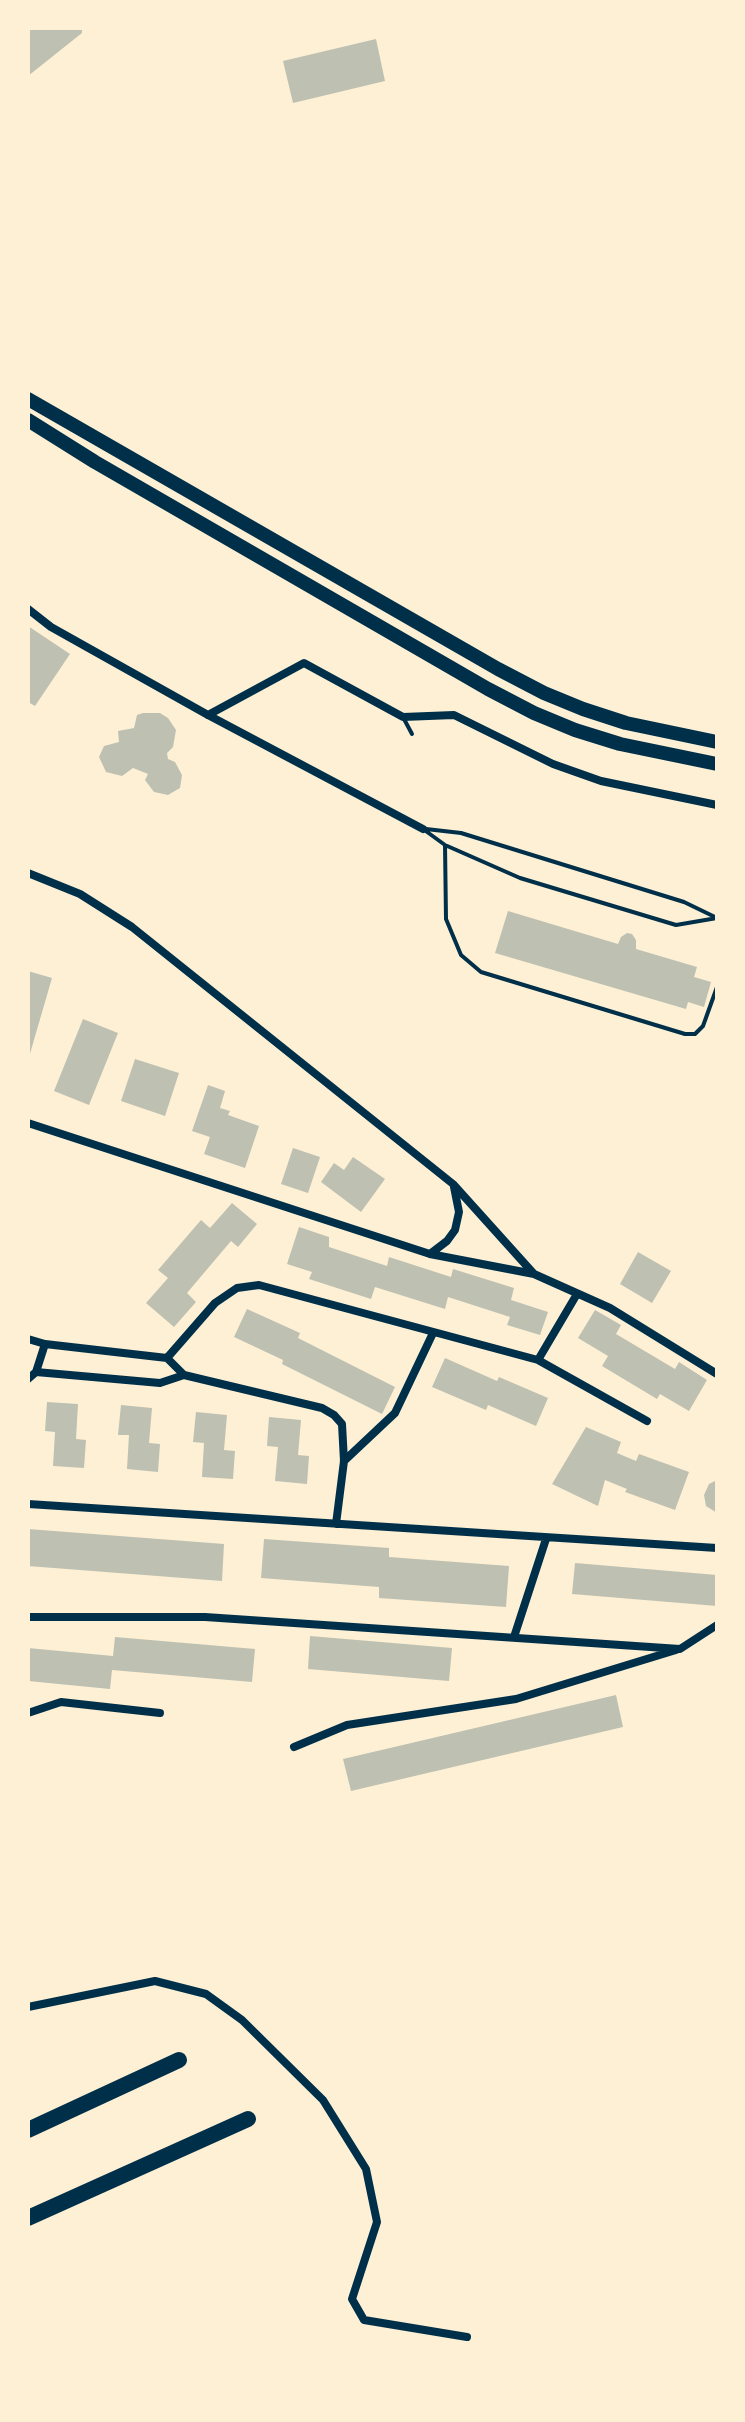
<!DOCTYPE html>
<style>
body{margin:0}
#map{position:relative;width:745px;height:2422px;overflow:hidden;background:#fdf0d5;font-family:Raleway,sans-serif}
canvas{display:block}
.frame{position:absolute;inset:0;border:30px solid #fdf0d5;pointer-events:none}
</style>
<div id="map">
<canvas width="745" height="2422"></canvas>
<div class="frame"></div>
</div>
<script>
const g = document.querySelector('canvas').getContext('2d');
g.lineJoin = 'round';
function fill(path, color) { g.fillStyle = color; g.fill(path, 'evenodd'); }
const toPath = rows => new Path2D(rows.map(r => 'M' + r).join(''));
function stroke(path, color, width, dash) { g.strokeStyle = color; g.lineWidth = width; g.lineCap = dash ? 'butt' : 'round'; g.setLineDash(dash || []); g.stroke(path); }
fill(toPath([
 [28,28,82,28,82,33,28,76],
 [376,39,385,81,293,103,283,61],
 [28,626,70,654,35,706,28,702],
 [143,713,160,713,168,718,176,730,173,747,167,753,168,759,175,762,182,775,180,788,168,795,154,792,145,780,148,774,133,768,122,776,106,772,99,757,104,746,119,742,118,731,134,728,137,715],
 [508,911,618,944,621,937,627,933,632,934,636,940,636,949,697,967,694,977,711,982,704,1007,688,1002,686,1009,495,953],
 [28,971,52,978,29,1057,28,1057],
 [83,1019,118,1033,89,1105,54,1091],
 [135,1059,179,1073,165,1116,121,1101],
 [208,1085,225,1091,220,1108,230,1111,228,1115,259,1126,245,1168,204,1154,210,1137,192,1131],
 [293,1148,320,1157,308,1193,281,1184],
 [353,1157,385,1179,361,1212,321,1182,334,1163,344,1170],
 [232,1203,257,1224,238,1247,231,1241,187,1293,196,1302,174,1327,146,1303,168,1278,158,1270,201,1220,210,1228],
 [299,1227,329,1237,329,1247,387,1266,389,1257,451,1277,453,1269,514,1288,511,1300,548,1312,540,1335,507,1325,510,1317,448,1297,445,1309,375,1287,371,1299,309,1279,312,1272,287,1264],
 [638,1252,671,1271,652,1303,620,1284],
 [247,1309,300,1333,298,1338,395,1387,382,1414,282,1364,283,1360,234,1337],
 [595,1310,621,1325,616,1334,675,1369,679,1362,707,1380,689,1411,660,1394,657,1399,602,1366,608,1356,578,1338],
 [445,1358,497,1381,499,1377,548,1398,536,1426,488,1405,486,1410,432,1387],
 [47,1402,78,1404,76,1439,86,1440,84,1468,53,1466,55,1432,45,1431],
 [121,1405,152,1408,149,1443,160,1444,158,1472,127,1469,129,1435,118,1435],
 [196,1412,227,1415,224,1450,235,1451,233,1479,202,1477,204,1443,193,1442],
 [269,1417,301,1420,298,1455,309,1456,307,1484,275,1481,278,1447,267,1446],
 [586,1427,621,1442,617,1453,636,1461,639,1454,689,1472,675,1510,625,1492,627,1489,605,1480,598,1506,552,1484],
 [717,1480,717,1513,706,1506,704,1495,709,1484],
 [28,1529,224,1544,222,1581,28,1566],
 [264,1539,389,1548,389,1557,509,1566,506,1607,379,1598,379,1587,261,1578],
 [575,1563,717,1575,717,1606,572,1594],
 [310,1636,452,1648,449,1681,308,1669],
 [115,1637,255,1649,252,1682,112,1670,110,1689,28,1681,28,1648,113,1656],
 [616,1695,623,1727,351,1791,343,1759]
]), '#bec0b2');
stroke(toPath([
 [404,719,412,734],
 [423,829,445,845,520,878,676,925,717,918],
 [426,829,461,833,684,902,715,917],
 [445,845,446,919,461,955,481,972,685,1034,695,1034,703,1026,717,987]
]), '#003049', 4);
stroke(toPath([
 [28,609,51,627,208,715,423,829],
 [208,715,304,663,403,717,454,715,553,764,601,781,717,805],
 [28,873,80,894,132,927,453,1184,534,1274],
 [28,1123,430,1254,534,1274,610,1308,717,1374],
 [430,1254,447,1241,455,1230,459,1212,454,1187],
 [28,1339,45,1344,167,1358,184,1375],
 [167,1358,215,1303,237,1288,259,1285,538,1360,647,1421],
 [538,1360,577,1294],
 [36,1372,45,1344],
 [184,1375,322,1408,334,1415,342,1424,344,1461,336,1524],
 [28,1379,36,1372,160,1383,184,1375],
 [344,1461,395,1413,433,1333],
 [28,1504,717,1548],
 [28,1617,205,1617,680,1649,717,1625],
 [514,1637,546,1539],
 [28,1713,61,1702,160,1713],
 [294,1747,347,1725,516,1699,676,1650],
 [28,2007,155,1981,206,1994,242,2020,323,2100,366,2169,377,2222,352,2299,364,2320,467,2337]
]), '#003049', 8);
stroke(toPath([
 [28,399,498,669,544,693,583,709,626,723,717,742],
 [28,420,95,462,488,689,534,713,575,730,620,744,717,764]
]), '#003049', 14);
stroke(toPath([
 [28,2130,179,2060],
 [28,2218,248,2119]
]), '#003049', 16);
</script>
